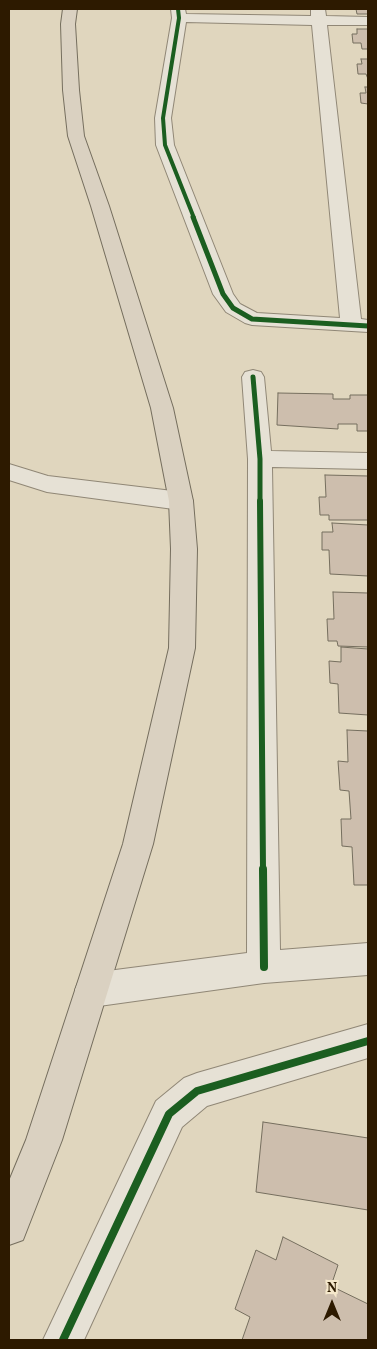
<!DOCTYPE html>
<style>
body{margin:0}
#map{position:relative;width:377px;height:1349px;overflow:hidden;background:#e0d6be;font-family:Vollkorn,serif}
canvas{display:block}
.frame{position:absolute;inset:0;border:10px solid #2d1a00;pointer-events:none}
.north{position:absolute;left:307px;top:1279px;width:50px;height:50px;-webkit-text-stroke:4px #f5e8cb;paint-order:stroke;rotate:0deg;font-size:14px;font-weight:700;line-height:20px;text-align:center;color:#2d1a00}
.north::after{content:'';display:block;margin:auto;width:18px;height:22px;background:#2d1a00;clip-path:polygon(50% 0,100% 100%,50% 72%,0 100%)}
</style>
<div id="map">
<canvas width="377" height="1349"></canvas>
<div class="frame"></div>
<div class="north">N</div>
</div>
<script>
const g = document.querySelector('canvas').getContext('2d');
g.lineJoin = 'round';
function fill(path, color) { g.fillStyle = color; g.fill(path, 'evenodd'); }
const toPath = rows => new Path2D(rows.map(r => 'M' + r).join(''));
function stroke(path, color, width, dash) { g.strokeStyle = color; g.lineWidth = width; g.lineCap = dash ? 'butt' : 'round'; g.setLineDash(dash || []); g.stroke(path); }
const building = toPath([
 [349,9,368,9,368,14,357,14,356,9,349,9],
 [357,29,368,29,368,49,362,49,361,43,353,43,352,34,357,34,357,29],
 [361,59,368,59,368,79,366,74,358,74,357,64,362,64,361,59],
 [365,87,368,87,368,104,361,103,360,93,366,93,365,87],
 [278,393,333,394,333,399,350,399,350,395,368,395,368,431,357,431,357,424,338,424,338,429,277,425,278,393],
 [325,475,368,476,368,520,329,520,329,515,320,515,319,497,326,497,325,475],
 [332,523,368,525,368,576,330,574,329,550,322,550,322,532,333,532,332,523],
 [333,592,368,593,368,647,338,646,337,641,328,641,327,619,334,619,333,592],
 [341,647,368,649,368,715,339,713,338,684,330,683,329,661,341,662,341,647],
 [347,730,368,731,368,885,354,885,352,847,342,846,341,819,351,819,349,791,340,790,338,761,348,762,347,730],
 [263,1122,368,1138,368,1210,256,1192,263,1122],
 [283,1237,338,1265,331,1286,368,1304,368,1340,242,1340,250,1317,235,1309,256,1250,276,1260,283,1237]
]);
fill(building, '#cdbead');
stroke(building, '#756e5e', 1);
const minor = toPath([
 [171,9,185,9,186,14,311,16,311,9,325,9,326,16,368,17,368,25,327,25,361,319,368,320,368,332,252,325,245,323,226,312,213,294,156,145,155,118,172,18,171,9],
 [186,22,312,25,340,318,257,313,240,304,233,294,174,145,171,118,186,22],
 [253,370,261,372,264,377,271,451,368,453,368,469,272,467,280,950,368,943,368,975,264,983,92,1007,80,1002,75,990,80,978,92,973,247,953,248,459,242,377,245,372,253,370],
 [9,464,48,476,181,492,190,495,193,501,190,507,181,510,47,492,9,480,9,464],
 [368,1024,368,1058,207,1106,182,1127,84,1340,43,1340,156,1101,184,1078,197,1073,368,1024]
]);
const major = toPath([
 [63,9,77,9,75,24,79,90,84,136,109,206,173,408,193,501,197,549,195,648,153,844,62,1140,23,1240,9,1245,9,1181,26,1140,123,844,169,648,171,549,169,501,151,408,91,206,68,136,63,90,61,24,63,9]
]);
stroke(minor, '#908776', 2);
stroke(major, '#756e5e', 2);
fill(minor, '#e6e1d5');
fill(major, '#dad1c1');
stroke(toPath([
 [178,9,179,18,163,118,165,145,194,218]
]), '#1b5e20', 4);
stroke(toPath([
 [193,217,223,294,233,308,252,319,368,326],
 [253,377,260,459,260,502]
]), '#1b5e20', 5);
stroke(toPath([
 [260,501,263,870]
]), '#1b5e20', 6);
stroke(toPath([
 [263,869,264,967],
 [63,1340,169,1114,197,1091,368,1041]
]), '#1b5e20', 8);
</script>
